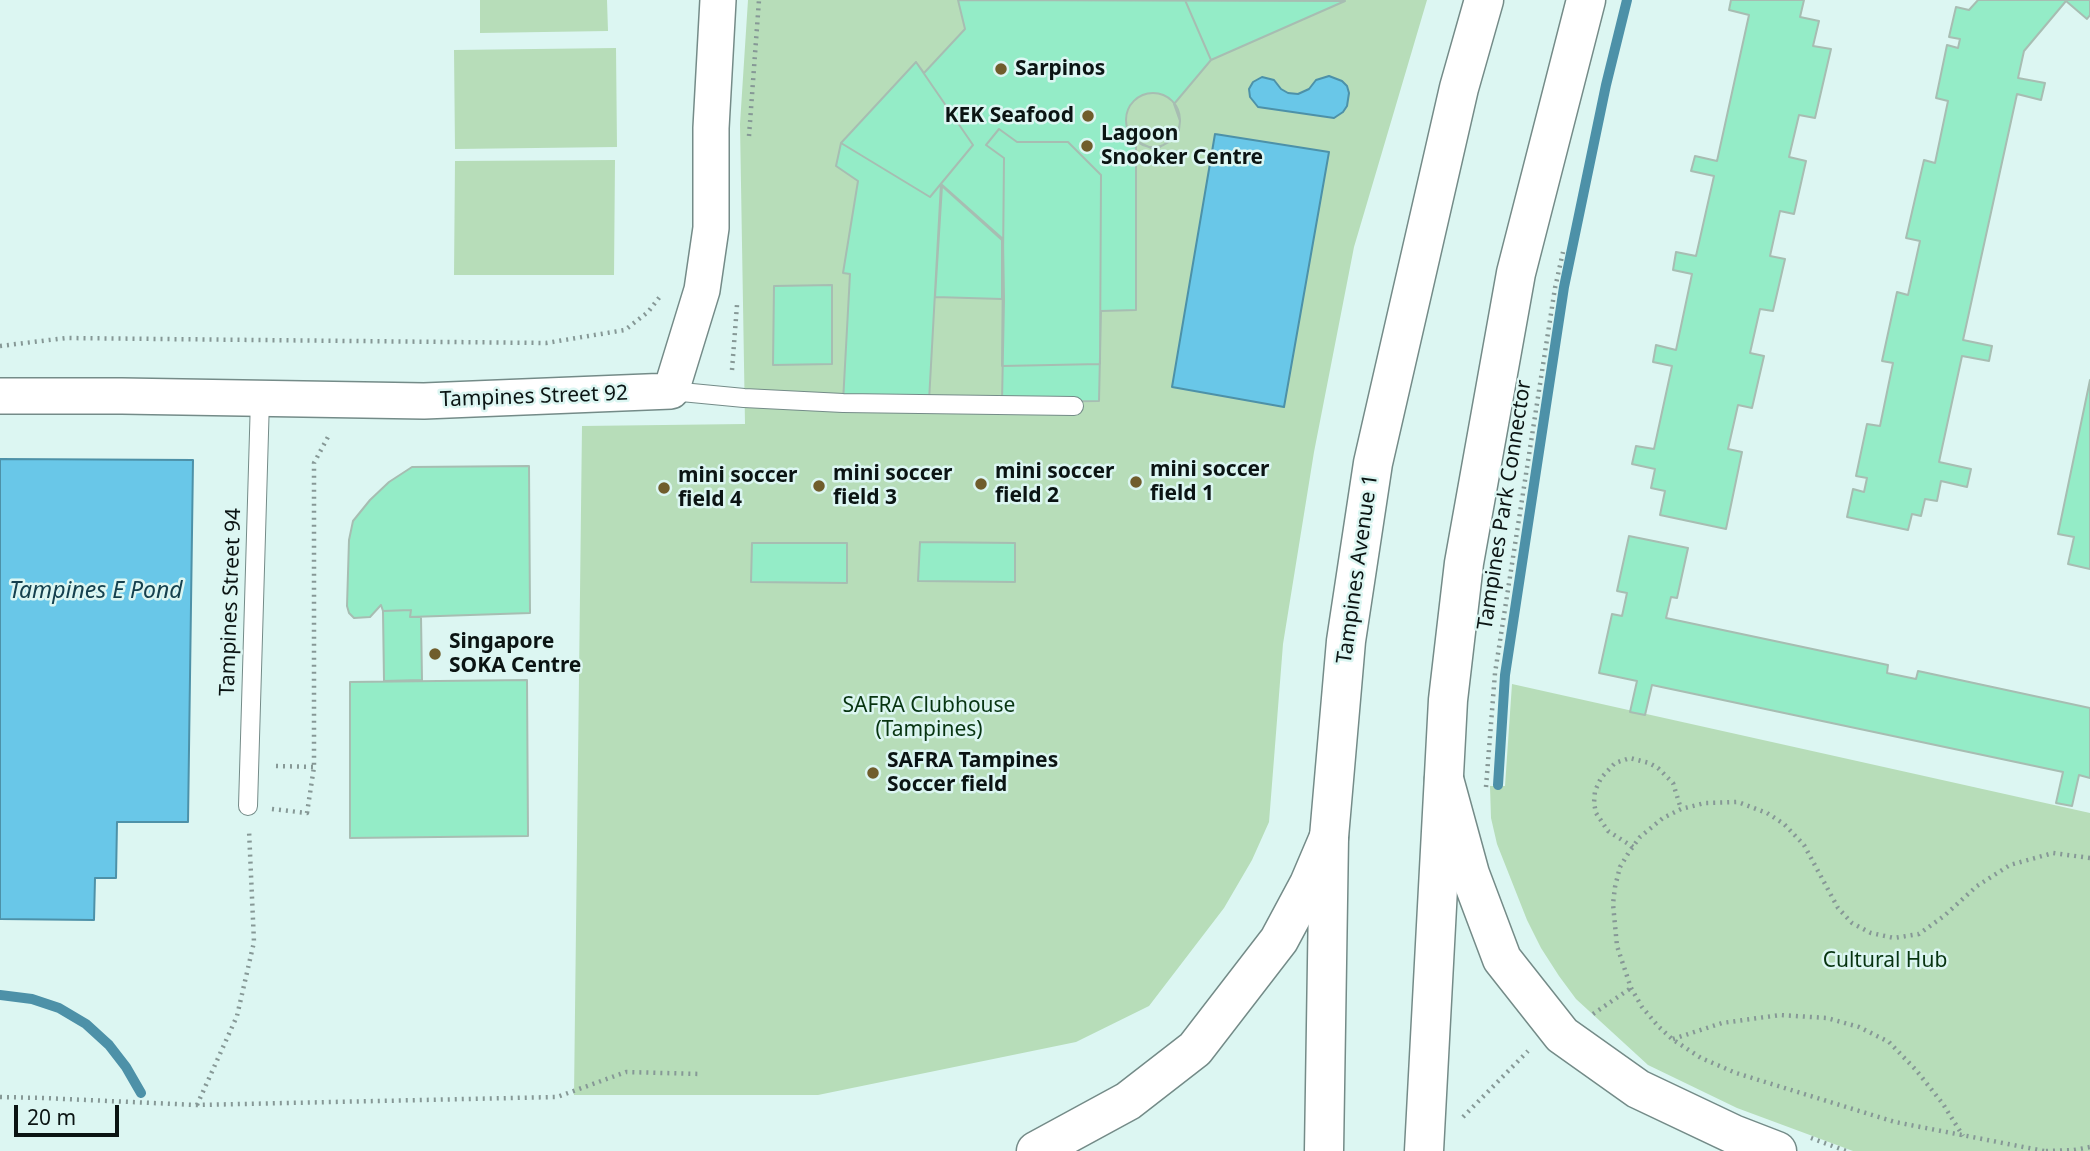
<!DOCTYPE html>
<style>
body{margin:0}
#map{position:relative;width:2090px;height:1151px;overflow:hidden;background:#dcf6f2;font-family:"Noto Sans",sans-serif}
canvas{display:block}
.scale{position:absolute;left:14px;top:1105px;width:105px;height:32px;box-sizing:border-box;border:4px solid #0b1413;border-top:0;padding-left:9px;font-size:21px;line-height:24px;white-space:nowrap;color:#0b1413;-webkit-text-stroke:5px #dcf6f2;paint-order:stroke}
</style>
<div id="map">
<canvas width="2090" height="1151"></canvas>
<div class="scale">20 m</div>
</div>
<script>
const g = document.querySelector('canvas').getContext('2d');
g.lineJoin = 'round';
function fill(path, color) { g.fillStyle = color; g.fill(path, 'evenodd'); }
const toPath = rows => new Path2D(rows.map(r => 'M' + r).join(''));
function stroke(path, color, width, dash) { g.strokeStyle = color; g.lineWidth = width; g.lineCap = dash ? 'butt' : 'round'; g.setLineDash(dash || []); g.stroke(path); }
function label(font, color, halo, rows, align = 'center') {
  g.font = font + ' "Noto Sans",sans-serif'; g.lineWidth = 5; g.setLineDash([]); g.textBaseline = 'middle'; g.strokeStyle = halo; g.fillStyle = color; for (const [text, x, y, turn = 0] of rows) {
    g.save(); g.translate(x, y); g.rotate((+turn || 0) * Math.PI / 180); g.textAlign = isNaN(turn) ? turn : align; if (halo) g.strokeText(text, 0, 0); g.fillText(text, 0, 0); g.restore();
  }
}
fill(toPath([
 [480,0,607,0,608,31,480,33],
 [748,0,1427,0,1354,247,1314,452,1283,644,1269,822,1252,860,1224,908,1149,1006,1076,1042,818,1095,574,1095,582,426,745,424,740,124],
 [616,48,617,147,455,149,454,50],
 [615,160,614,275,454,275,455,161],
 [1512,684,2090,813,2090,1151,1853,1151,1737,1108,1648,1065,1576,999,1559,976,1541,948,1527,920,1497,844,1491,818,1490,786,1505,786]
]), '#b7ddb9');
const water = toPath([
 [1329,76,1342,81,1347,86,1349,93,1347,106,1343,112,1334,118,1258,107,1250,97,1249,89,1253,82,1262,77,1274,80,1281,89,1288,93,1298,94,1309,89,1316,80,1329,76],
 [1215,134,1329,152,1284,407,1172,387,1215,134],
 [0,459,193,460,188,822,117,822,116,878,95,878,94,920,0,919,0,459]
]);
fill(water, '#69c7e8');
stroke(water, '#4d91a8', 2);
stroke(toPath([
 [1498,785,1505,675,1564,287,1606,85,1627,0],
 [0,995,32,999,59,1008,86,1024,109,1045,126,1067,141,1093]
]), '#4d91a8', 10);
const building = toPath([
 [958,0,1345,1,1211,60,1174,104,1180,121,1179,130,1174,138,1160,147,1151,148,1136,141,1136,310,1101,311,1099,401,1002,402,1004,299,1003,239,941,184,929,401,843,402,850,274,843,273,858,181,836,166,841,143,916,62,924,73,965,29,958,0],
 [1185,0,1344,0,1345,1,1211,60,1185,0],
 [1185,0,1344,0,1345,1,1211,60,1185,0],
 [1731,0,1804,0,1800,17,1819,21,1813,46,1831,49,1815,118,1799,115,1789,157,1806,161,1794,214,1780,211,1770,256,1785,259,1773,311,1760,309,1750,353,1764,356,1752,408,1738,405,1728,449,1742,452,1726,529,1660,515,1665,491,1651,488,1655,469,1632,464,1636,446,1654,449,1672,366,1653,362,1656,345,1676,350,1692,274,1673,270,1676,252,1696,256,1714,176,1691,171,1695,156,1717,161,1749,15,1729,10,1731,0],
 [1978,0,2090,0,2090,15,2087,19,2066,1,2024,51,2018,78,2045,83,2041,100,2017,94,1963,340,1992,346,1989,361,1962,356,1939,462,1971,469,1967,487,1941,481,1937,501,1925,499,1921,516,1912,514,1908,530,1847,517,1853,489,1864,492,1867,478,1856,476,1867,424,1880,426,1893,363,1882,361,1897,292,1908,295,1920,241,1906,238,1924,160,1935,163,1948,101,1936,98,1947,45,1958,48,1960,39,1949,37,1956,7,1969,10,1978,0],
 [916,62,973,145,930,197,841,143,916,62],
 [916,62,973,145,930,197,841,143,916,62],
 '1126 120a27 27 0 1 1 54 0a27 27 0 1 1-54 0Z',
 [999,129,1017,142,1068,142,1101,175,1100,364,1002,366,1004,158,986,145,999,129],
 [999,129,1017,142,1068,142,1101,175,1100,364,1002,366,1004,158,986,145,999,129],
 [942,186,1002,240,1002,299,935,297,942,186],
 [832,285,832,364,773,365,774,286,832,285],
 [2090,380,2090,569,2068,564,2074,537,2058,534,2090,380],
 [529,466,530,613,410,617,411,610,383,611,381,605,370,617,354,618,349,613,347,606,349,540,353,521,370,500,389,482,412,467,529,466],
 [1629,536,1688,548,1677,598,1671,597,1666,618,1888,665,1887,673,1916,679,1918,671,2090,708,2090,778,2079,775,2072,806,2056,803,2063,772,1652,685,1645,715,1630,712,1637,681,1599,673,1612,614,1622,616,1627,593,1617,591,1629,536],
 [920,542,1015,543,1015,582,918,581,920,542],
 [752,543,847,543,847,583,751,582,752,543],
 [411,610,410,617,421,617,422,680,384,681,383,611,411,610],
 [527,680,528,836,350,838,350,682,527,680]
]);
fill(building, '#94ecc7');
stroke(building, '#a7bdb2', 2);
const lane = toPath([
 [671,391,744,398,843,403,1074,406],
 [248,806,260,399]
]);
const street = toPath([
 [0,396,122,396,424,401,671,391,702,290,711,228,711,128,718,0]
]);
const secondary = toPath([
 [1324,1151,1329,837,1346,641,1373,463,1459,88,1484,0],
 [1424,1151,1448,700,1464,563,1516,273,1586,0]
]);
const primary = toPath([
 [1444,779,1470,874,1502,959,1562,1035,1638,1089,1733,1134,1777,1151],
 [1036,1151,1128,1101,1195,1049,1279,940,1309,884,1329,837]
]);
stroke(lane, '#748b88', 20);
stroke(street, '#748b88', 38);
stroke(secondary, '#748b88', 41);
stroke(primary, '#748b88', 41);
stroke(toPath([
 [749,136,759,0],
 [0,346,66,338,546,343,625,330,648,312,662,294],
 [732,370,737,305],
 [276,766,314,767],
 [1486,787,1495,673,1555,288,1563,252],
 [272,809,307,813,314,767,314,463,329,435],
 [1633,847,1608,831,1596,813,1594,803,1595,791,1601,778,1615,763,1630,758,1649,763,1658,768,1673,783,1681,809],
 [1593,1014,1631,988],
 [1673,1039,1722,1023,1780,1015,1827,1018,1859,1027,1889,1042,1916,1070,1943,1104,1963,1136],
 [0,1097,43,1098,197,1105,557,1097,626,1072,700,1074],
 [197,1105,237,1016,254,942,249,830],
 [1463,1117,1528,1051],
 [1811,1138,1846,1151],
 [2044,1151,1895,1122,1736,1073,1701,1058,1672,1039,1658,1026,1642,1007,1631,988,1617,946,1613,904,1615,887,1620,867,1629,852,1640,837,1663,818,1681,809,1705,803,1738,802,1767,813,1784,824,1804,845,1838,908,1852,923,1871,933,1894,938,1919,934,1944,916,1977,886,2010,865,2053,853,2090,858],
 [2046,1151,2074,1150,2090,1147]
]), '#869896', 4.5, [2, 5]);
stroke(lane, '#fff', 18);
stroke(street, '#fff', 35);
stroke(secondary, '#fff', 38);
stroke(primary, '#fff', 38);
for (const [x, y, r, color] of [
 [1001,69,7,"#705d2c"],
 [1088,116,7,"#705d2c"],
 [1087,146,7,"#705d2c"],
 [1136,482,7,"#705d2c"],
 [981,484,7,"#705d2c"],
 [819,486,7,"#705d2c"],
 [664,488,7,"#705d2c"],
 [435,654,7,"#705d2c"],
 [873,773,7,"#705d2c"]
]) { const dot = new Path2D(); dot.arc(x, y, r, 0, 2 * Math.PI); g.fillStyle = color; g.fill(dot); stroke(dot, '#dcf6f2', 2.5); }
label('bold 21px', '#0b1413', '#dcf6f2', [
 ["Sarpinos",1015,69],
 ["KEK Seafood",1074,116,"right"],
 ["Lagoon",1101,134],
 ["Snooker Centre",1101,158],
 ["mini soccer",1150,470],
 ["field 1",1150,494],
 ["mini soccer",995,472],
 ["field 2",995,496],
 ["mini soccer",833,474],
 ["field 3",833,498],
 ["mini soccer",678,476],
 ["field 4",678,500],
 ["Singapore",449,642],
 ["SOKA Centre",449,666],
 ["SAFRA Tampines",887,761],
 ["Soccer field",887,785]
], 'left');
label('21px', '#0b1413', '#dcf6f2', [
 ["Tampines Street 92",534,397,-2],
 ["Tampines Park Connector",1505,505,-81],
 ["Tampines Avenue 1",1358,569,-82],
 ["Tampines Street 94",231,602,-88]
]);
label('21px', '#073410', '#dcf6f2', [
 ["SAFRA Clubhouse",929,706],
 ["(Tampines)",929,730],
 ["Cultural Hub",1885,961]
]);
label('italic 23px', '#15404e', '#dcf6f2', [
 ["Tampines E Pond",96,591]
]);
</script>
